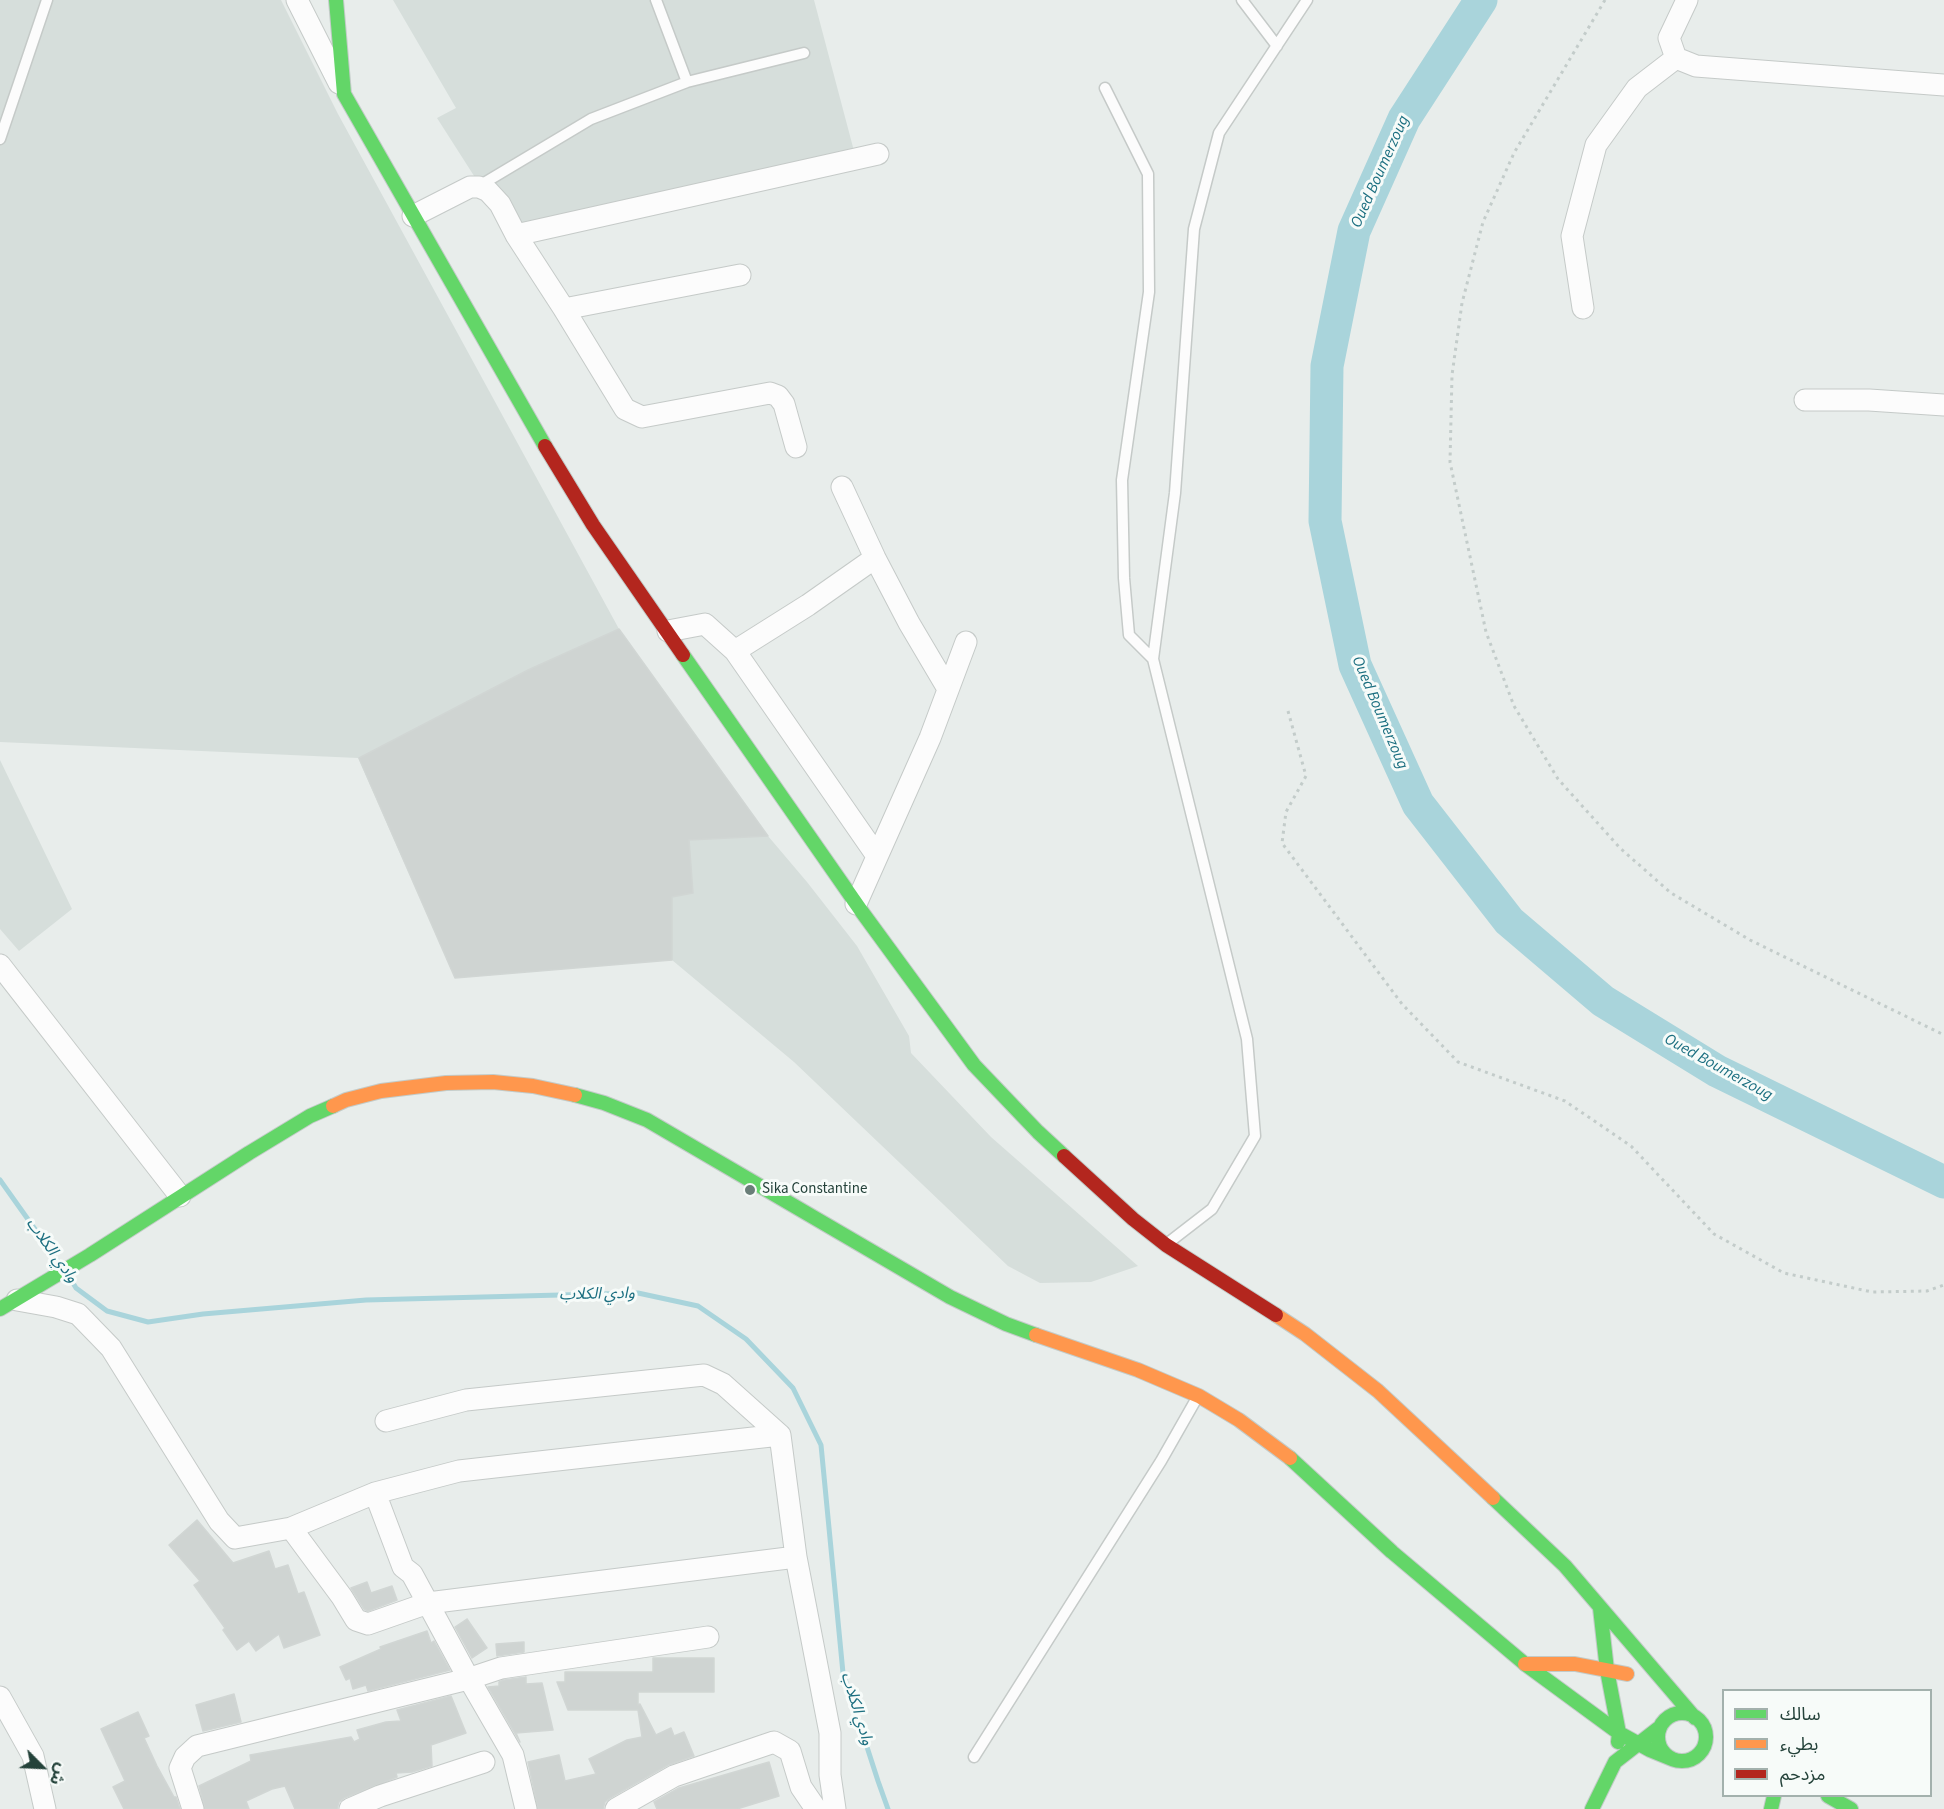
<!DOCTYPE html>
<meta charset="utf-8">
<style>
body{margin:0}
#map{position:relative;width:1944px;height:1809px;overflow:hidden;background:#e8edeb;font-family:"Source Sans 3","Noto Sans Arabic",sans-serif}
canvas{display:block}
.legend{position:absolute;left:1722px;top:1689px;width:210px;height:108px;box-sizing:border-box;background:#f7fbf9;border:2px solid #a3b1ad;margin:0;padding:8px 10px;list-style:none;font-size:18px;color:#24423a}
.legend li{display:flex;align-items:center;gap:12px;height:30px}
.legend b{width:30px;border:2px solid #a3b1ad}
.north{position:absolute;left:12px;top:1737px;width:60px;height:60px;-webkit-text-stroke:4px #f7fbf9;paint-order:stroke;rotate:114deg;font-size:16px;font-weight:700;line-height:24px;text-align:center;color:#24423a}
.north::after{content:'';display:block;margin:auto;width:21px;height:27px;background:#24423a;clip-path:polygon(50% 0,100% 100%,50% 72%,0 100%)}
</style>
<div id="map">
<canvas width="1944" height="1809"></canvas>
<ul class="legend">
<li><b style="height:8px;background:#63d668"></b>سالك</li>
<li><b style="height:8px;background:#ff974d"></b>بطيء</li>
<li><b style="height:8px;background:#b3261e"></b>مزدحم</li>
</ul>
<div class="north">ش</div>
</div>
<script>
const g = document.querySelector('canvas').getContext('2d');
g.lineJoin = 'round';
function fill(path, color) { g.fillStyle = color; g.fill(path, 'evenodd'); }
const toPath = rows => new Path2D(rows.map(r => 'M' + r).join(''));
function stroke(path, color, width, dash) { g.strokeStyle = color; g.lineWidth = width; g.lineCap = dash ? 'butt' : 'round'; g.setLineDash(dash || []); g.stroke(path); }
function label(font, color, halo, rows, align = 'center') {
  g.font = font + ' "Source Sans 3","Noto Sans Arabic",sans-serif'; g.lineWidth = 6; g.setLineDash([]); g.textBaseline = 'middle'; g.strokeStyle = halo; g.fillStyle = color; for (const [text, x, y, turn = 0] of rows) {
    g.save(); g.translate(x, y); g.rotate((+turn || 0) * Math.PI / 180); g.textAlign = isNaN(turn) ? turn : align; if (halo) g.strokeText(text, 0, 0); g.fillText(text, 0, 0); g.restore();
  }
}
fill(toPath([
 [0,0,281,0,338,114,619,629,634,651,768,836,807,882,857,946,909,1036,911,1053,991,1137,1138,1266,1091,1282,1040,1283,1008,1266,794,1062,672,960,455,978,358,758,0,742],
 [393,0,814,0,854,151,508,229,437,118,456,108],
 [0,760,72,909,19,951,0,929]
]), '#d6dedb');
stroke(toPath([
 [0,1180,59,1263],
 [70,1278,76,1288,107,1311,148,1322,203,1314,366,1300,638,1293,698,1306,746,1339,793,1388,821,1445,843,1673,878,1781,888,1809]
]), '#a9d4db', 5);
stroke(toPath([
 [1481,0,1404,119,1354,231,1327,366,1325,521,1355,665,1418,804,1509,921,1603,1001,1717,1071,1944,1182]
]), '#a9d4db', 33);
const building = toPath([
 [619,629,768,836,689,840,693,893,672,897,672,960,455,978,359,758,528,670,619,629],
 [197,1520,233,1563,269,1551,275,1569,288,1565,298,1594,304,1592,320,1635,284,1648,279,1634,256,1651,249,1641,237,1650,223,1630,225,1628,194,1585,200,1581,169,1545,197,1520],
 [367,1582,371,1593,392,1586,397,1600,368,1611,364,1609,351,1588,367,1582],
 [467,1619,487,1648,472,1658,455,1627,467,1619],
 [427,1631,431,1643,434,1641,450,1670,368,1691,366,1685,353,1689,350,1678,346,1680,340,1667,381,1649,380,1647,427,1631],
 [524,1642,524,1652,497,1656,496,1644,524,1642],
 [653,1658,714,1658,714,1692,638,1692,638,1705,640,1704,656,1735,671,1728,674,1736,684,1732,694,1756,668,1765,610,1798,605,1802,603,1809,538,1809,528,1762,559,1755,565,1781,596,1774,589,1759,627,1740,642,1737,638,1710,568,1710,557,1682,565,1682,565,1672,653,1672,653,1658],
 [526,1677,526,1684,542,1683,553,1730,516,1733,520,1742,488,1687,499,1686,499,1682,504,1680,526,1677],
 [234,1694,241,1722,203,1731,196,1705,234,1694],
 [451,1696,466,1733,431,1745,432,1766,412,1772,396,1773,397,1777,344,1798,339,1802,337,1809,295,1809,285,1786,272,1789,246,1801,249,1809,205,1809,199,1786,251,1761,250,1755,351,1737,354,1742,360,1739,357,1730,386,1722,401,1721,397,1710,451,1696],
 [138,1712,149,1736,144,1738,157,1766,174,1797,176,1797,180,1809,124,1809,113,1787,125,1781,101,1729,138,1712],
 [769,1762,779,1796,737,1809,657,1809,654,1802,679,1788,769,1762]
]);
fill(building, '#cfd4d2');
stroke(building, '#d1d6d4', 1.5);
const lane = toPath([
 [1242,0,1277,46],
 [687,82,804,53],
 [1105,88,1148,174,1149,292,1122,480,1124,578,1129,635,1153,659],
 [0,139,47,0],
 [479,186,591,119,687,82,656,0],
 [1168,1243,1212,1209,1255,1136,1247,1039,1153,659,1175,493,1194,229,1219,133,1307,0],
 [974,1757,1161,1461,1198,1396]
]);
const street = toPath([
 [297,0,339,83],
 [1687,0,1669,38,1676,58,1696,66,1944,85],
 [413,216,470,187,479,187,488,191,500,204,516,235,564,309,625,409,642,417,770,393,778,396,784,404,796,447],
 [516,235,878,154],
 [1583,308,1572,236,1596,145,1637,88,1676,58],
 [564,309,740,275],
 [1805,400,1869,400,1944,405],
 [842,487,875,558,909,623,948,689],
 [668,631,705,624,735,651,877,856],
 [735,651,808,605,875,558],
 [856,904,930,738,966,642],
 [0,965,180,1196],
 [17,1300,56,1307,78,1314,111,1348,219,1521,235,1538,291,1528,375,1493,459,1471,780,1435],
 [386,1421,466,1400,704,1375,723,1384,780,1435,796,1557,830,1733,830,1775,835,1809],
 [375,1493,403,1567,412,1574,465,1672,513,1755,526,1809],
 [291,1528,342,1597,356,1620,368,1624,428,1603,796,1557],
 [0,1697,33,1756,45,1809],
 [193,1809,180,1768,185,1757,197,1746,468,1679,501,1668,708,1637],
 [350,1809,380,1796,484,1762],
 [616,1809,674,1776,774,1742,790,1751,801,1787,816,1809]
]);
const fast = toPath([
 [336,0,344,94,545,446],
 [683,655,862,912,974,1065,1038,1132,1064,1156],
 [575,1095,604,1103,647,1120,950,1297,1006,1324,1036,1335],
 [0,1309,90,1255,249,1153,310,1116,333,1106],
 [1290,1458,1392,1552,1525,1664,1619,1733,1650,1750,1672,1759],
 [1493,1498,1565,1566,1695,1718],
 [1600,1608,1607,1670,1619,1733,1618,1742],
 '1658 1737a24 24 0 1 1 48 0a24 24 0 1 1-48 0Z',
 [1828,1796,1851,1809],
 [1592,1809,1615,1762,1660,1727],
 [1771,1809,1774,1796]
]);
const slow = toPath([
 [333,1106,346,1100,381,1091,446,1083,493,1082,533,1086,575,1095],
 [1276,1315,1305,1334,1378,1391,1493,1498],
 [1036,1335,1138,1370,1199,1396,1239,1420,1290,1458],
 [1525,1664,1575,1664,1627,1674]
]);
const jam = toPath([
 [545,446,593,525,683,655],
 [1064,1156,1133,1219,1166,1245,1276,1315]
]);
stroke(lane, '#c5cac8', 13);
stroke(street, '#c5cac8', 23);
stroke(fast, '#c3cbc8', 16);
stroke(slow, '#c3cbc8', 16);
stroke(jam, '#c3cbc8', 16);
stroke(toPath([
 [1605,0,1514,153,1483,222,1462,303,1452,375,1450,462,1486,632,1514,706,1558,779,1620,848,1671,893,1750,940,1944,1035],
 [1288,711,1306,776,1286,812,1282,843,1402,1004,1458,1062,1565,1101,1631,1146,1714,1234,1784,1273,1872,1292,1927,1291,1944,1285]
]), '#c3ccca', 3, [3, 4.5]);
stroke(lane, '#fcfcfc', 10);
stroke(street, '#fcfcfc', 21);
stroke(fast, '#63d668', 14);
stroke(slow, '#ff974d', 14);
stroke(jam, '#b3261e', 14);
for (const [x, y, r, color] of [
 [750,1190,6,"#697e78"]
]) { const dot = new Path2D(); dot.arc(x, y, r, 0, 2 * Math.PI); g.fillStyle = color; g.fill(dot); stroke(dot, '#f7fbf9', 2); }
label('15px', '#24423a', '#f7fbf9', [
 ["Sika Constantine",762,1190]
], 'left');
label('italic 16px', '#1c6f80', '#f7fbf9', [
 ["Oued Boumerzoug",1381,172,-66],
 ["Oued Boumerzoug",1379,713,67],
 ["Oued Boumerzoug",1718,1068,29],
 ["وادي الكلاب",51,1251,54],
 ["وادي الكلاب",597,1295,-1],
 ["وادي الكلاب",856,1709,73]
]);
</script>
